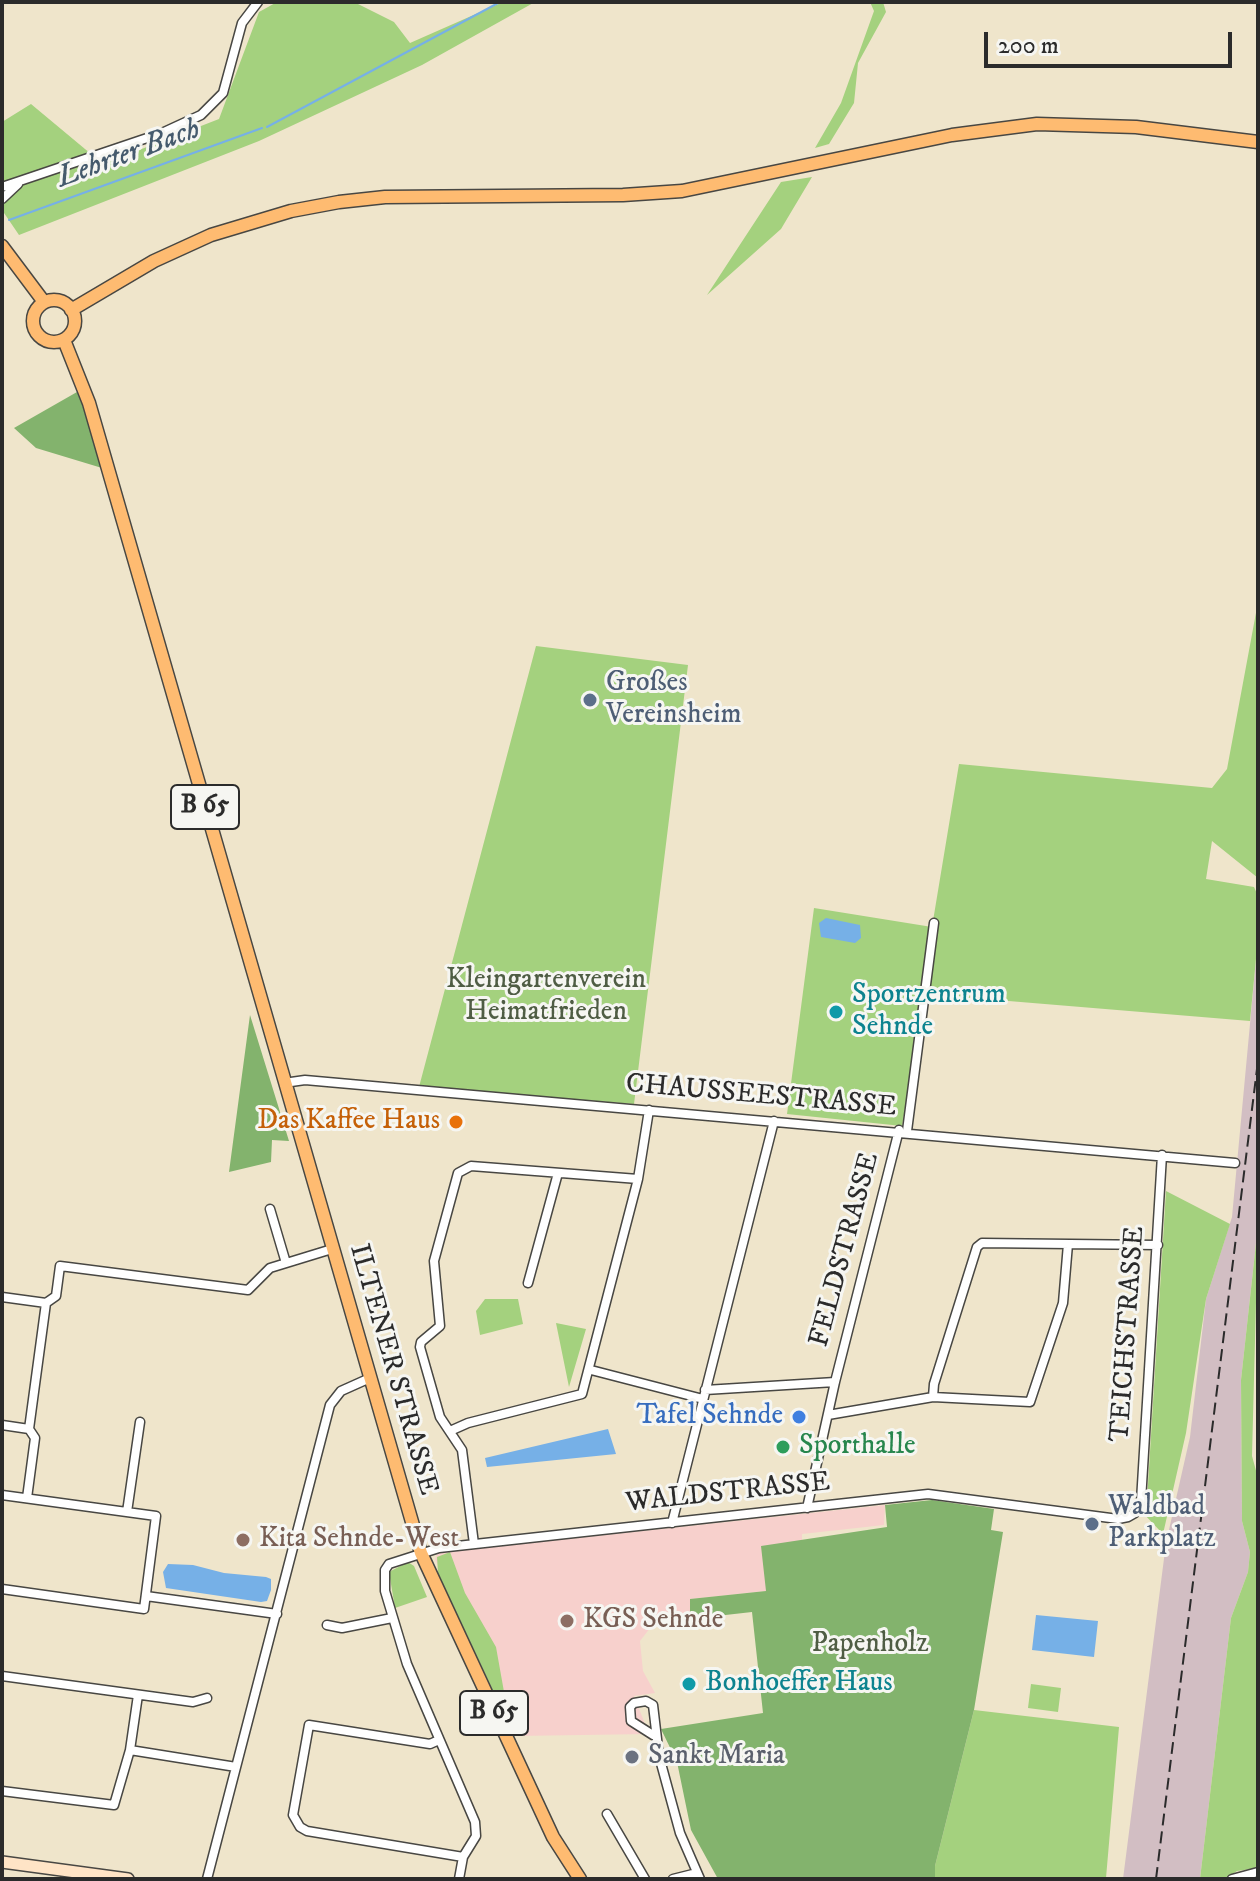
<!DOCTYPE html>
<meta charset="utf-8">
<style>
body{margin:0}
#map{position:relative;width:1260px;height:1881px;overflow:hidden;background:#efe5cb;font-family:"IM FELL DW Pica",serif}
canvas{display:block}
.frame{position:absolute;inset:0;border:4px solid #2b2b2b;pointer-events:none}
.scale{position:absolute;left:984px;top:32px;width:248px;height:36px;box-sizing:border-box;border:4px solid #2b2b2b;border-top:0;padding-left:10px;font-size:24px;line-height:28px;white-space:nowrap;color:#2b2b2b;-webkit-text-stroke:6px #f6f6f2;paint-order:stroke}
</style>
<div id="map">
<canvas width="1260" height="1881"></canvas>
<div class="frame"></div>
<div class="scale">200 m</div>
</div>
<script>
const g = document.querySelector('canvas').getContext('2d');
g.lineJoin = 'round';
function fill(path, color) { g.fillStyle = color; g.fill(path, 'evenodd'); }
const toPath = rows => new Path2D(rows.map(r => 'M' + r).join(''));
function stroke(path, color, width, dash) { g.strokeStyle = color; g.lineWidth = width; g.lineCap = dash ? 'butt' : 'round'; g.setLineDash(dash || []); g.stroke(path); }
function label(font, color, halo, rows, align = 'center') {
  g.font = font + ' "IM FELL DW Pica",serif'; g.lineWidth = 6; g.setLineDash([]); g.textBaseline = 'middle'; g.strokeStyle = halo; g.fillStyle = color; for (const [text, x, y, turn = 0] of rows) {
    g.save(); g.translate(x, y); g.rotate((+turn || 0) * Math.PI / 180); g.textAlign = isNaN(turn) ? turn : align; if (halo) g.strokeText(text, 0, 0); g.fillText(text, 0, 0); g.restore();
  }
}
fill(toPath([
 [885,1505,884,1525,802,1534,802,1541,766,1591,691,1599,690,1619,654,1623,640,1641,643,1671,655,1693,634,1696,649,1734,515,1736,435,1559,438,1553]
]), '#f7d0cc');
fill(toPath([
 [1258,938,1258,1225,1241,1380,1242,1521,1250,1552,1248,1572,1231,1618,1200,1879,1123,1879,1166,1543,1190,1437,1206,1299,1232,1217]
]), '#d2bec3');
fill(toPath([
 [277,2,354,2,394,22,410,43,503,2,535,2,422,65,259,141,19,235,2,210,2,122,31,104,103,164,219,119,259,12],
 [870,2,883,2,886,12,858,63,854,103,829,144,815,148,841,103,874,11],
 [812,177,781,229,707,295,781,182],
 [1258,602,1258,878,1212,841,1206,879,1254,887,1258,896,1258,938,1250,1021,924,994,902,1126,787,1114,814,908,932,927,959,764,1212,788,1227,769],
 [536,646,688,665,634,1104,419,1087],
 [1166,1191,1230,1224,1206,1299,1186,1433,1163,1534,1142,1512,1147,1501],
 [1258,1225,1252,1456,1258,1478,1258,1868,1237,1871,1225,1879,1200,1879,1231,1618,1248,1572,1250,1552,1242,1521,1241,1380],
 [485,1299,518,1299,523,1324,480,1335,476,1311],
 [556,1323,586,1329,569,1387],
 [450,1552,465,1593,496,1647,506,1703,515,1718,510,1727,438,1573,437,1557],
 [408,1562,414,1566,427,1597,395,1608,389,1572],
 [1031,1684,1061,1688,1058,1712,1028,1708],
 [974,1710,1119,1727,1106,1878,935,1879,935,1866]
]), '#a4d17e');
fill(toPath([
 [77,392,82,404,102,468,36,448,14,428],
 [250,1015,289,1141,272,1140,271,1162,229,1172],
 [932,1500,994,1509,991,1530,1003,1532,974,1710,935,1866,935,1879,718,1879,691,1830,677,1762,661,1729,763,1713,752,1612,690,1619,690,1599,766,1591,761,1546,887,1527,885,1505]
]), '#83b36d');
fill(toPath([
 [826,918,860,925,861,938,855,943,821,937,819,923],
 [608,1429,616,1454,487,1467,485,1458],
 [168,1564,193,1565,224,1573,266,1577,271,1579,271,1590,267,1601,261,1602,166,1588,163,1572],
 [1036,1615,1098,1621,1094,1657,1032,1650]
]), '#76b0e7');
stroke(toPath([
 [267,127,500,2],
 [9,220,262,128]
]), '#76b0e7', 2);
const street = toPath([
 [2,187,162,133,201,115,223,93,242,23,258,2],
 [2,199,18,184],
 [284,1083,305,1080,1235,1163],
 [907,1131,934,923],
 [270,1209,286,1263],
 [528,1283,558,1173],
 [2,1297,46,1303],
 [591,1370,703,1399],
 [705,1390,835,1382],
 [933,1397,934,1384,977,1247,982,1243,1158,1245],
 [828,1415,933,1397,1030,1402,1063,1303,1068,1244],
 [2,1425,29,1429],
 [450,1431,468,1423,582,1394,638,1179,649,1110],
 [2,1495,156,1516,144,1609,2,1589],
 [27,1498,35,1438,29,1429,46,1303,56,1296,60,1266,248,1290,270,1268,332,1249],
 [807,1508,835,1382,899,1130],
 [127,1512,140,1422],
 [672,1523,774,1121],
 [474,1544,462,1450,440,1417,420,1347,421,1342,440,1326,434,1261,458,1173,471,1166,638,1179],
 [146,1596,277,1614],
 [327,1625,342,1628,392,1618],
 [2,1676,193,1702,207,1698],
 [653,1735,631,1721,630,1707,634,1703,646,1701,653,1705,659,1756,680,1833,700,1879],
 [439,1740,430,1744,309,1725,293,1815,300,1827,307,1831,463,1857],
 [130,1750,138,1695],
 [2,1791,114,1805,130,1750,236,1767],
 [607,1814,645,1879],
 [207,1879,330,1405,341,1391,370,1378],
 [459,1879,463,1857,476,1836,475,1822,407,1664,385,1591,385,1570,389,1564,439,1548,928,1494,1118,1519,1128,1517,1135,1513,1141,1501,1162,1155],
 [673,1879,697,1873],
 [1232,1879,1258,1872]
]);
const secondary = toPath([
 [2,1862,128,1879]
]);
const primary = toPath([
 [2,246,44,302],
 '33 321a21 21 0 1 1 42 0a21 21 0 1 1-42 0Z',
 [71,310,154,261,211,235,291,211,339,202,385,197,623,195,682,191,952,135,1037,124,1136,127,1258,142],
 [64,340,89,403,421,1553,553,1837,580,1879]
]);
stroke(street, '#484743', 11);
stroke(secondary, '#484743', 14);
stroke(primary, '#484743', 15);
stroke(street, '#fff', 8);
stroke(secondary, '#ffe4c6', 11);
stroke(primary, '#febb71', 12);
stroke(toPath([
 [1156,1879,1258,1061]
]), '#2b2b2b', 2, [12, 6]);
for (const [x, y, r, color] of [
 [590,700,8,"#5c6f8a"],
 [836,1012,8,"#0f9aa8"],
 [456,1122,8,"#e8710a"],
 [799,1417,8,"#3f7fe0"],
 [783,1447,8,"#2e9e5b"],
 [1092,1524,8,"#5c6f8a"],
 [243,1540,8,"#8d6e63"],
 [567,1621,8,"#8d6e63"],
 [689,1684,8,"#0f9aa8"],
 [632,1757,8,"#6b7280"]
]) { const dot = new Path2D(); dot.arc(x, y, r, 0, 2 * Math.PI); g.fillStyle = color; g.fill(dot); stroke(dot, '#f6f6f2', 3); }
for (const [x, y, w] of [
 [205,807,68],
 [494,1713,68]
]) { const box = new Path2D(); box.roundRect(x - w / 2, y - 22, w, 44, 6); g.fillStyle = '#f6f6f2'; g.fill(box); stroke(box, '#2b2b2b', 2); }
label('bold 26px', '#2b2b2b', null, [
 ["B 65",205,807],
 ["B 65",494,1713]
]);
label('28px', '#4e5e75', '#f6f6f2', [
 ["Großes",606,684],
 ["Vereinsheim",606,716],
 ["Waldbad",1108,1508],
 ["Parkplatz",1108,1540]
], 'left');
label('28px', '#4f5d44', '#f6f6f2', [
 ["Kleingartenverein",546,981],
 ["Heimatfrieden",546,1013],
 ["Papenholz",870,1645]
]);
label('28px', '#0d838f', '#f6f6f2', [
 ["Sportzentrum",852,996],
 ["Sehnde",852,1028],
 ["Bonhoeffer Haus",705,1684]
], 'left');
label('28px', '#2b2b2b', '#f6f6f2', [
 ["CHAUSSEESTRASSE",761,1097,5],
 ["FELDSTRASSE",846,1250,-75],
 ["TEICHSTRASSE",1129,1334,-86],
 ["ILTENER STRASSE",392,1370,74],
 ["WALDSTRASSE",728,1494,-6]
]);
label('28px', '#c56008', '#f6f6f2', [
 ["Das Kaffee Haus",440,1122]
], 'right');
label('28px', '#366cbe', '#f6f6f2', [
 ["Tafel Sehnde",783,1417]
], 'right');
label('28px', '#27864d', '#f6f6f2', [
 ["Sporthalle",799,1447]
], 'left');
label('28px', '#785e54', '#f6f6f2', [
 ["Kita Sehnde-West",259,1540],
 ["KGS Sehnde",583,1621]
], 'left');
label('28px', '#5b616d', '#f6f6f2', [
 ["Sankt Maria",648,1757]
], 'left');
label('italic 30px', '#455a6d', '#f6f6f2', [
 ["Lehrter Bach",129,155,-20]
]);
</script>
